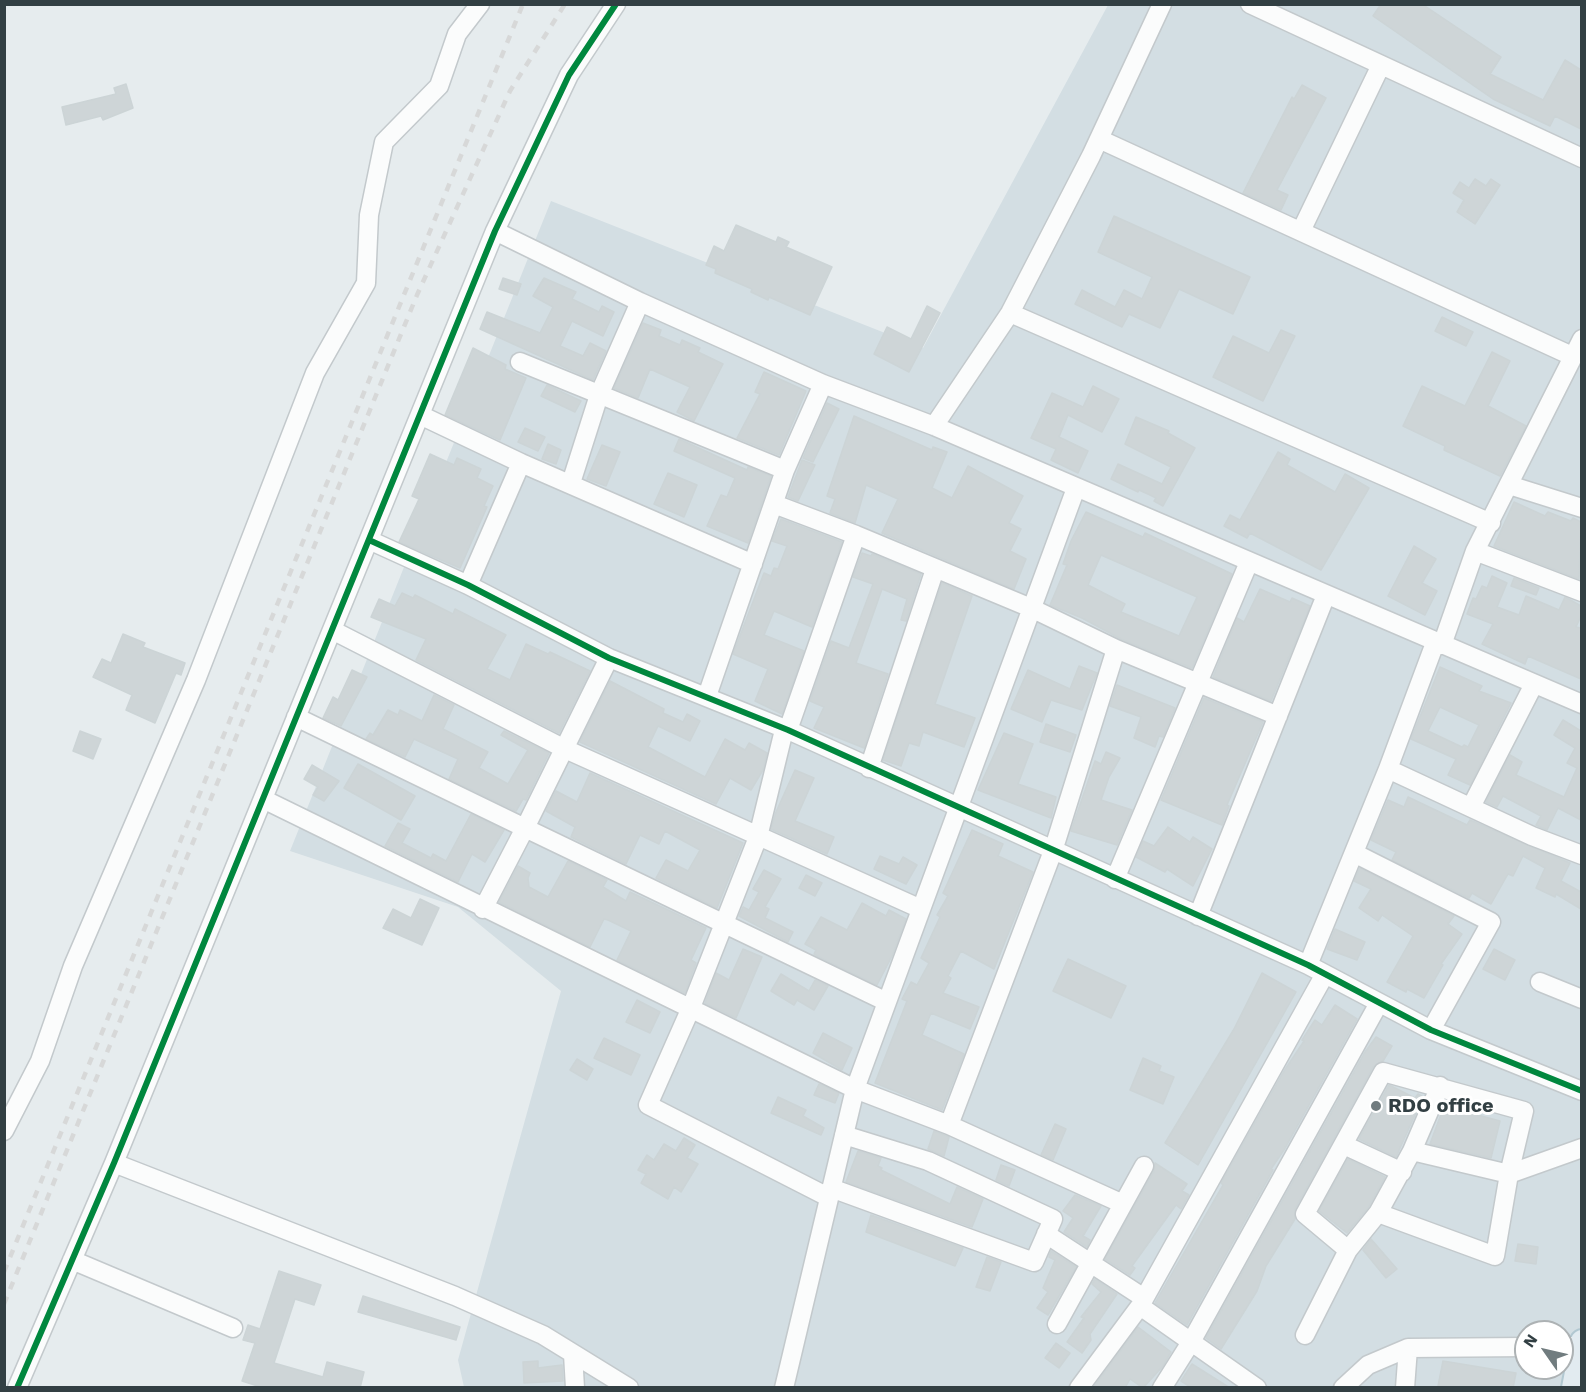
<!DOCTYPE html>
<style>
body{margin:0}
#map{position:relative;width:1586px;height:1392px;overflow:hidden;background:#e6ecee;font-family:"Work Sans",sans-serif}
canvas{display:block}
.frame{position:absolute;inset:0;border:6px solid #323f43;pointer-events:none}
.north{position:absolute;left:1514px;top:1320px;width:60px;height:60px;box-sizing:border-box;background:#fff;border:2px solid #adb2b4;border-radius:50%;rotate:304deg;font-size:16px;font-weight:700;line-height:24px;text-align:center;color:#323f43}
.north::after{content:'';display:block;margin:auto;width:21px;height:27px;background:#717c7f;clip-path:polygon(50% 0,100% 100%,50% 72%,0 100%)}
</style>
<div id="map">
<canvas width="1586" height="1392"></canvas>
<div class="frame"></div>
<div class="north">N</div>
</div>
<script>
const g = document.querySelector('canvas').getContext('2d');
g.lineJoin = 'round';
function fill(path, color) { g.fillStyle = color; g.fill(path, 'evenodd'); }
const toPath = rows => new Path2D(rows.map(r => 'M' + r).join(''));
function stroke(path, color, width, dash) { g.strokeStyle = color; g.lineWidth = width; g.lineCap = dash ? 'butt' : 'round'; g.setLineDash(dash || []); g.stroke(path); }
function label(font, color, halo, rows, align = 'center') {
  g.font = font + ' "Work Sans",sans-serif'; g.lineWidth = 6; g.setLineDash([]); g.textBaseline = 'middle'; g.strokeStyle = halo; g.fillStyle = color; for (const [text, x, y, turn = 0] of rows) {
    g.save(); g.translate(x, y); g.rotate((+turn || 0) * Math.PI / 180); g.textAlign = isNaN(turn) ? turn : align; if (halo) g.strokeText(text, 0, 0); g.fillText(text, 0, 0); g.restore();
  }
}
fill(toPath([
 [1108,5,1581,5,1581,1387,464,1387,458,1360,561,991,458,907,290,851,551,201,923,348],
 [1526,1332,1562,1332,1562,1368,1526,1368]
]), '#d3dee3');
const building = toPath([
 [1381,4,1422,4,1501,57,1490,74,1543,100,1565,60,1581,70,1581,129,1555,116,1550,126,1493,99,1373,16,1381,4],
 [126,84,133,108,103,120,101,116,66,125,62,107,116,94,114,88,126,84],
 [1302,85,1326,98,1277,190,1288,195,1281,210,1243,193,1292,97,1294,99,1302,85],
 [1475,179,1486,186,1491,179,1500,185,1475,224,1457,212,1464,200,1453,193,1460,182,1469,188,1475,179],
 [1114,216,1250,277,1233,314,1179,289,1160,328,1129,314,1122,327,1075,304,1082,290,1115,307,1124,290,1142,299,1152,277,1098,252,1114,216],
 [736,225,776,242,778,237,789,242,786,247,832,267,810,315,769,297,768,300,751,292,752,289,715,273,716,269,706,265,714,246,724,251,736,225],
 [503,278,521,284,517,295,499,289,503,278],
 [544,278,576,292,572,299,599,312,602,306,614,312,603,336,572,321,560,346,583,356,590,343,606,351,593,380,480,329,487,312,540,333,553,307,533,296,544,278],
 [927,306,940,313,909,372,874,354,887,327,911,339,927,306],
 [1442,317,1473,332,1466,346,1435,331,1442,317],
 [643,323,661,330,659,336,680,345,682,340,700,348,698,352,723,364,694,421,677,412,690,387,650,369,638,398,614,388,643,323],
 [1281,330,1295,336,1263,401,1213,377,1233,336,1269,353,1281,330],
 [473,348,506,365,505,369,526,378,500,440,445,415,473,348],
 [1492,352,1510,361,1488,406,1526,426,1500,476,1444,450,1445,446,1403,426,1422,386,1465,406,1492,352],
 [764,372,806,391,779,455,737,438,760,394,755,392,764,372],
 [547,385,581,401,575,412,541,396,547,385],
 [1093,386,1119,399,1102,432,1068,415,1059,437,1088,451,1078,473,1051,460,1056,449,1031,438,1052,393,1083,407,1093,386],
 [827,403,839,409,813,462,803,458,827,403],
 [854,416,932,450,933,447,947,452,932,488,952,498,968,466,1023,496,1009,523,1021,529,1010,551,1026,559,1014,589,882,533,898,499,866,485,855,523,830,513,835,499,827,496,854,416],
 [1136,417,1169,431,1168,433,1195,448,1163,506,1154,501,1156,498,1150,495,1139,490,1138,492,1111,479,1118,464,1162,484,1171,467,1125,444,1136,417],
 [525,428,545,437,538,451,518,442,525,428],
 [679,439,747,470,748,467,771,476,748,543,707,526,721,495,727,497,735,478,674,451,679,439],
 [548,444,561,450,556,464,542,459,548,444],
 [602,445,620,452,606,486,587,479,602,445],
 [1278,452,1290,459,1287,465,1335,492,1345,474,1369,488,1321,570,1250,533,1247,538,1224,526,1230,515,1240,520,1278,452],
 [430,454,454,465,457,458,481,469,477,478,493,486,484,506,487,507,460,568,399,542,419,499,412,496,430,454],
 [802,460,815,465,798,501,788,497,802,460],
 [668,473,697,485,684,517,654,504,668,473],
 [1514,502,1545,516,1548,512,1571,521,1573,518,1581,522,1579,579,1494,546,1514,502],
 [1086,512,1143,537,1145,533,1232,574,1192,668,1121,639,1082,618,1050,605,1067,565,1063,564,1071,541,1086,512],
 [1101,555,1197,597,1179,636,1121,612,1125,604,1088,585,1101,555],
 [781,519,842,542,812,627,774,611,764,635,804,651,782,714,755,701,768,669,733,654,764,573,771,576,774,568,778,569,787,546,772,541,781,519],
 [1414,546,1436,559,1422,583,1437,591,1425,615,1388,596,1414,546],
 [862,553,871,556,872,554,921,574,906,621,901,620,907,599,882,589,856,663,888,674,864,748,814,728,824,707,810,701,831,641,849,648,873,584,853,577,862,553],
 [1492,576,1507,583,1497,607,1519,615,1526,596,1559,610,1565,597,1581,606,1581,616,1576,627,1581,628,1581,679,1528,656,1525,664,1482,644,1493,624,1467,614,1473,598,1476,599,1482,586,1487,588,1492,576],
 [1514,578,1539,588,1536,595,1511,586,1514,578],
 [942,583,972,596,935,704,975,718,964,747,923,732,919,746,909,743,901,766,883,760,942,583],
 [1260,589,1290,602,1292,598,1310,606,1271,701,1213,677,1237,618,1244,622,1260,589],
 [402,593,413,598,415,595,453,614,455,609,506,635,487,669,510,680,526,644,548,654,550,652,590,671,559,733,416,660,426,639,371,617,379,599,395,606,402,593],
 [123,634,145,643,143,647,185,663,181,675,176,673,155,723,126,710,132,695,93,677,102,659,111,663,123,634],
 [1079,666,1097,673,1082,710,1051,700,1042,722,1011,709,1028,670,1070,689,1079,666],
 [1440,667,1482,686,1479,691,1511,703,1470,785,1448,775,1456,759,1411,739,1440,667],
 [1440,707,1479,725,1468,747,1464,745,1462,747,1428,731,1440,707],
 [352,670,367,677,341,726,323,718,333,697,338,700,352,670],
 [610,681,664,709,663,713,683,722,687,714,700,721,690,741,658,726,648,747,705,777,725,739,745,750,749,743,767,753,763,770,751,790,730,778,716,804,580,742,610,681],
 [1117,685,1175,708,1163,737,1159,736,1155,747,1134,738,1141,717,1110,706,1117,685],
 [434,695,454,705,443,729,488,752,479,768,508,784,528,750,501,735,504,731,549,753,526,800,523,799,516,811,449,779,458,759,414,739,405,757,366,739,370,733,373,735,388,710,398,715,400,710,422,721,434,695],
 [1204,698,1263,722,1227,805,1229,806,1222,825,1161,800,1204,698],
 [1563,720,1581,731,1581,820,1558,808,1547,830,1536,825,1541,816,1503,796,1497,807,1486,802,1510,755,1522,762,1516,775,1564,797,1577,768,1567,763,1575,748,1554,735,1563,720],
 [1046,724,1076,735,1070,752,1040,742,1046,724],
 [80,731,101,739,93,759,73,751,80,731],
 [1004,733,1033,744,1018,784,1056,797,1051,818,978,790,1004,733],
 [1106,752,1120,758,1109,777,1101,800,1132,810,1117,845,1071,831,1095,761,1101,764,1106,752],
 [358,764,415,796,401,820,344,788,358,764],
 [312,765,339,781,324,801,313,795,318,787,304,779,312,765],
 [795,770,814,778,795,821,834,837,827,854,771,829,776,812,795,770],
 [590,773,743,843,717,908,656,878,666,860,688,871,700,850,665,831,659,844,640,835,626,864,571,837,575,827,546,811,556,791,577,802,590,773],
 [1408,797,1467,825,1470,820,1570,863,1561,881,1581,892,1581,909,1556,894,1555,897,1536,888,1545,868,1523,856,1513,876,1508,874,1491,904,1472,893,1469,898,1392,860,1396,852,1371,840,1388,800,1404,807,1408,797],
 [471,814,504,830,485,862,472,854,458,882,385,846,398,823,410,829,402,843,431,858,433,854,446,861,471,814],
 [1168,827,1190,842,1193,837,1212,849,1193,886,1167,869,1165,872,1136,857,1143,841,1154,846,1168,827],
 [972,830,1003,844,998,856,1033,872,994,969,961,951,948,976,951,978,943,993,979,1007,970,1029,931,1013,922,1035,964,1054,942,1110,875,1083,907,1001,902,999,911,982,917,985,929,963,921,958,940,917,937,915,948,896,943,893,972,830],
 [880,856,899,864,903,857,917,865,906,884,874,869,880,856],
 [568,861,607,880,603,887,626,901,630,892,706,928,691,960,696,963,685,993,617,960,631,931,608,920,604,919,590,947,499,902,518,866,530,873,528,878,529,887,548,897,568,861],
 [1360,868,1454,916,1448,924,1462,934,1441,964,1443,965,1424,998,1407,989,1406,992,1387,982,1413,936,1382,915,1378,921,1359,908,1371,889,1354,881,1360,868],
 [764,870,781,879,765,907,769,909,765,918,793,932,788,942,739,916,743,907,749,910,759,892,753,889,764,870],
 [806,875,822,883,815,896,799,888,806,875],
 [420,899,439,908,422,945,383,928,393,909,411,918,420,899],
 [862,903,886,916,889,910,906,919,892,956,877,985,819,957,814,954,816,950,805,944,821,917,847,930,862,903],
 [1335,929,1365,942,1357,960,1327,949,1335,929],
 [743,949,762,957,736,1018,705,1003,716,973,729,980,743,949],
 [1494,949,1515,960,1505,980,1483,969,1494,949],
 [1068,959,1126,986,1111,1018,1053,991,1068,959],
 [1262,973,1296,992,1198,1165,1165,1143,1234,1029,1262,973],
 [781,974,809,991,815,980,828,986,814,1010,797,1000,794,1005,771,991,781,974],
 [637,1000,660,1012,650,1033,626,1022,637,1000],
 [1335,1005,1357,1019,1284,1150,1271,1169,1273,1170,1187,1325,1155,1303,1223,1185,1221,1183,1284,1071,1304,1041,1302,1040,1315,1020,1322,1025,1335,1005],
 [823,1033,852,1048,842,1070,813,1053,823,1033],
 [1376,1037,1392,1046,1383,1061,1373,1067,1295,1209,1295,1219,1266,1266,1257,1291,1221,1349,1206,1338,1365,1052,1376,1037],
 [604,1038,640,1055,631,1075,594,1058,604,1038],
 [1143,1058,1161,1066,1159,1071,1174,1077,1163,1104,1130,1090,1143,1058],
 [577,1059,593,1069,587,1080,570,1070,577,1059],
 [819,1084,839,1093,835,1103,814,1095,819,1084],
 [1389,1085,1415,1098,1418,1094,1423,1097,1396,1157,1359,1139,1389,1085],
 [778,1097,806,1110,803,1116,824,1128,821,1135,771,1113,778,1097],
 [1444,1106,1500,1121,1491,1158,1430,1144,1444,1106],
 [1055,1124,1066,1129,1053,1160,1041,1155,1055,1124],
 [934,1131,949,1137,944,1156,928,1149,934,1131],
 [684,1138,695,1145,687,1158,698,1164,681,1192,674,1187,668,1199,641,1183,646,1174,638,1170,647,1155,654,1160,664,1144,676,1151,684,1138],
 [858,1151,881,1158,878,1166,882,1168,881,1170,950,1204,957,1187,983,1199,972,1227,846,1182,858,1151],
 [1348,1159,1385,1177,1368,1208,1347,1233,1319,1211,1348,1159],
 [1155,1163,1187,1184,1182,1191,1189,1195,1181,1209,1176,1205,1132,1266,1135,1268,1130,1275,1105,1259,1154,1171,1155,1163],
 [1001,1165,1015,1170,1009,1186,996,1180,1001,1165],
 [1075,1195,1101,1206,1083,1236,1090,1240,1087,1247,1064,1232,1073,1218,1063,1211,1075,1195],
 [871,1215,963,1248,955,1266,866,1232,871,1215],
 [1371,1239,1397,1269,1386,1278,1363,1250,1371,1239],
 [1518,1244,1538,1247,1536,1264,1515,1261,1518,1244],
 [1051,1251,1076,1267,1048,1315,1037,1308,1048,1292,1043,1288,1055,1260,1049,1257,1051,1251],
 [987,1257,1001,1262,990,1291,976,1287,987,1257],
 [279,1271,321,1285,314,1305,295,1299,274,1363,323,1377,327,1362,364,1372,360,1388,264,1388,242,1381,255,1343,243,1340,248,1325,260,1329,279,1271],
 [1095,1279,1117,1294,1090,1334,1091,1340,1082,1353,1067,1342,1084,1318,1081,1317,1101,1292,1092,1284,1095,1279],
 [363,1296,460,1327,456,1340,358,1312,363,1296],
 [1138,1327,1171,1352,1163,1366,1143,1388,1130,1379,1125,1388,1093,1388,1138,1327],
 [1056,1343,1070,1353,1059,1368,1045,1358,1056,1343],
 [538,1361,538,1368,562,1365,563,1381,524,1383,523,1362,538,1361],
 [1443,1361,1516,1373,1513,1388,1438,1386,1443,1361],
 [1192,1364,1230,1388,1192,1388,1181,1381,1192,1364]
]);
fill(building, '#ced5d7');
stroke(building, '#ccd4d6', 1.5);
const minor = toPath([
 [1250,4,1582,158],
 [1099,139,1572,356],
 [495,231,640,302,823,384,934,426,1582,704],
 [1301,231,1381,65],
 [1010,313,1491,523],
 [520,362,785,470],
 [420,415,521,463,753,564],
 [934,426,1010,313,1091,156,1162,4],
 [571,483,599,395,640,302],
 [1509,485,1582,508],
 [774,504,856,535,1031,608,1116,649,1053,851,949,1125,1123,1204],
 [369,540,468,585,609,658,788,730,1308,965,1431,1030,1582,1091],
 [1475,551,1582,592],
 [468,585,521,463],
 [332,630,565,749,921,909],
 [1116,649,1278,716],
 [609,658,525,828,887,1002],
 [707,696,785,470,823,384],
 [296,717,525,828,483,909],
 [869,768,935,569],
 [1388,769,1532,836,1582,855],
 [263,799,855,1089,949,1125],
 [1471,807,1534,684],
 [1354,853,1491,922,1431,1030],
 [1115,879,1249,562],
 [1198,916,1326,595],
 [1308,965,1388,769,1435,643,1442,645,1475,551,1582,339],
 [1540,982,1582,999],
 [4,1131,40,1061,73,966,196,680,315,373,366,283,369,215,384,142,439,86,457,34,480,4],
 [1344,1145,1402,1172],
 [1412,1151,1440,1086],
 [114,1163,455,1296,543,1335,629,1388],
 [831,1188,1034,1262,1053,1219,928,1161,844,1135],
 [828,1197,648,1105,690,1010,758,837,783,734,788,730,856,535],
 [1046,1234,1144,1298],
 [1348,1250,1305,1214,1383,1072,1524,1111,1509,1174,1495,1256,1378,1213],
 [72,1260,233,1328],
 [1140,1306,1257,1388],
 [1057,1324,1144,1166],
 [1305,1335,1348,1250,1378,1213,1412,1151,1509,1174,1582,1148],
 [1562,1346,1581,1346],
 [573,1354,575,1388],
 [17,1388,114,1163,495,231,569,75,616,4],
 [784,1388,855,1089,1076,488],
 [1079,1388,1140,1306,1325,974],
 [1162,1388,1191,1342,1379,1003],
 [1343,1388,1368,1365,1408,1348,1526,1347],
 [1405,1388,1408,1348]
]);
const major = toPath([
 [1573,1388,1582,1341]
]);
stroke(minor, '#c3c9cc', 21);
stroke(major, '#b2c8d1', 26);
stroke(minor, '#fbfcfc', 18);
stroke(major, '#e2ebf0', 22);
stroke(toPath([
 [4,1272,523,4],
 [4,1304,417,295,510,91,565,4]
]), '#d7d8d8', 4.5, [8, 8]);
stroke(toPath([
 [369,540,468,585,609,658,788,730,1308,965,1431,1030,1582,1091],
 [17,1388,114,1163,495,231,569,75,616,4]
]), '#00873e', 6);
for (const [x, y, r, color] of [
 [1376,1106,6,"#717c7f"]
]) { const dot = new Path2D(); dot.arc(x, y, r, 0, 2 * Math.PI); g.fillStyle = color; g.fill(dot); stroke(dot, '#fff', 2); }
label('bold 20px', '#323f43', '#fff', [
 ["RDO office",1388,1106]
], 'left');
</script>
